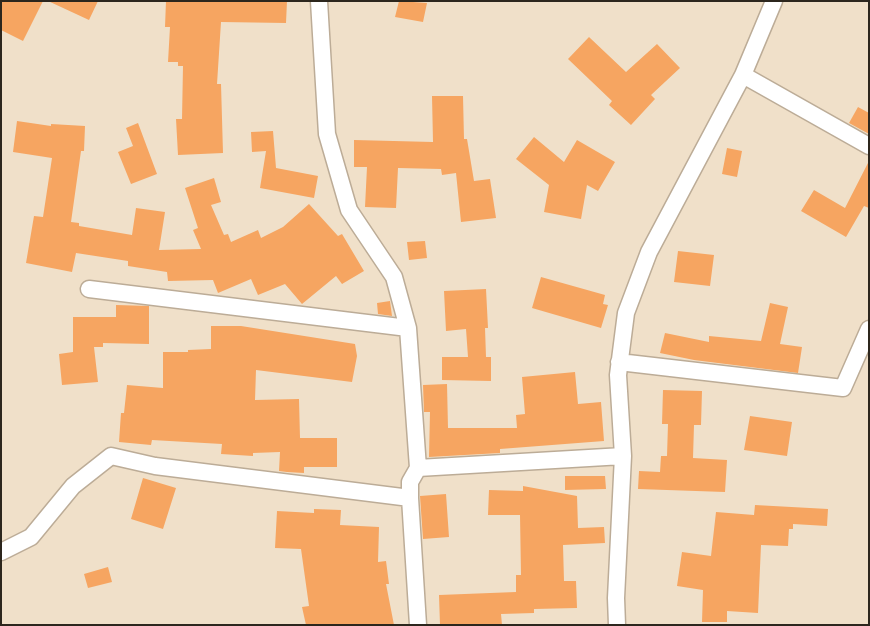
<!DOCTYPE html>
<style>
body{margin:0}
#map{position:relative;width:870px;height:626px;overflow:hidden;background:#f0e0c9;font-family:Inter,sans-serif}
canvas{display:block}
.frame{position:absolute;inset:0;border:2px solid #2c261d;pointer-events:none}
</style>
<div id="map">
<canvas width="870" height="626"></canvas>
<div class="frame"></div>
</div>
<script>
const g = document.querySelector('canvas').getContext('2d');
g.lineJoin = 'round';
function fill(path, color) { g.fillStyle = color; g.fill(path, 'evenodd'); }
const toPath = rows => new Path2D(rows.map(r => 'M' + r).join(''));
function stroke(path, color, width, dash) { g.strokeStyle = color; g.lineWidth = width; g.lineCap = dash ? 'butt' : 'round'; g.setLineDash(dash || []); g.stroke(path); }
fill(toPath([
 [1,1,43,1,23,41,1,30],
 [48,1,98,1,89,20],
 [166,1,287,1,286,23,221,22,217,84,221,84,223,153,178,155,176,119,182,119,183,66,178,66,178,62,168,62,170,27,165,27],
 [399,1,427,3,423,22,395,17],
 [589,37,626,72,657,44,680,68,651,95,655,99,631,125,609,105,612,101,568,59],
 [432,96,463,96,464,139,467,139,474,181,490,179,496,218,461,222,456,173,442,175,441,169,398,168,396,208,365,207,367,167,354,167,354,140,433,142],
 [858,107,869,113,869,134,849,123],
 [17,121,51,126,51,124,85,126,84,151,81,151,71,222,79,223,79,226,132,235,136,208,165,212,159,250,201,249,193,230,198,228,185,188,214,178,221,202,211,205,224,235,228,234,231,242,258,230,261,238,283,227,309,204,338,236,342,234,364,271,342,284,336,276,302,304,285,284,258,295,251,279,218,293,213,280,168,281,167,272,128,266,128,261,76,253,72,272,26,263,34,216,43,217,52,158,13,152],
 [138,123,157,174,131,184,118,152,133,146,126,128],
 [273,131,276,168,318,176,314,198,260,188,266,151,252,152,251,132],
 [534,137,564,162,577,140,615,162,598,191,587,185,581,219,544,212,549,185,516,159],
 [727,148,742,151,737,177,722,174],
 [869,161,869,208,864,206,846,237,801,211,814,190,845,208],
 [425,241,427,258,409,260,407,242],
 [678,251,714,255,710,286,674,282],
 [541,277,605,295,603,304,608,305,601,328,532,308],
 [486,289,488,328,485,328,486,357,491,357,491,381,442,380,442,357,468,357,466,329,446,331,444,291],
 [390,301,392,316,378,314,377,303],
 [770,303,788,307,780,344,802,347,798,373,694,360,660,353,665,333,709,342,709,336,761,341],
 [116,305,149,306,149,344,103,343,103,347,94,347,98,382,62,385,59,354,73,352,73,317,116,317],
 [211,326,241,326,355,344,357,356,352,382,256,370,255,400,299,399,300,438,337,438,337,467,304,467,304,473,287,472,279,471,280,452,253,453,253,456,221,454,222,444,152,440,151,445,119,442,121,413,124,413,127,385,163,388,163,352,188,352,188,350,211,349],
 [575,372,578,404,601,402,604,441,500,449,500,453,429,457,430,412,424,412,423,385,447,384,448,428,517,428,516,415,525,414,522,377],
 [663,390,702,391,701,425,694,425,693,458,727,460,725,492,638,489,639,471,660,472,661,456,667,456,668,424,662,424],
 [750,416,792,422,787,456,744,450],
 [565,476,605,476,606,489,565,490],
 [143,478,176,488,163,529,131,519],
 [523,486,577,496,578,528,604,527,605,543,563,545,564,581,576,581,577,608,534,609,534,613,501,614,502,625,440,625,439,595,516,592,516,575,521,575,520,515,488,515,489,490,523,491],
 [446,494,449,537,423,539,420,496],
 [755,505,828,509,827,526,793,524,793,529,789,529,788,546,761,545,758,613,727,611,727,622,702,622,703,590,677,586,682,552,711,556,716,512,754,515],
 [314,509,341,510,340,525,379,527,378,562,386,561,389,584,386,584,394,625,306,625,302,607,309,606,301,549,275,548,277,511,314,513],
 [108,567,112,582,88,588,84,574]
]), '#f6a561');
const minor = toPath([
 [319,1,327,134,349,210,394,277,408,328,418,468],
 [743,75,869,146],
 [89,289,408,328],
 [619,362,843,388,869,329],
 [1,552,31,537,73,486,111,456,155,466,410,498],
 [418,625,410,498,410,482,418,468,623,456],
 [617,625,616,598,623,456,618,375,626,313,649,252,743,75,774,1]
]);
stroke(minor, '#bcac97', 19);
stroke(minor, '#fff', 16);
</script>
